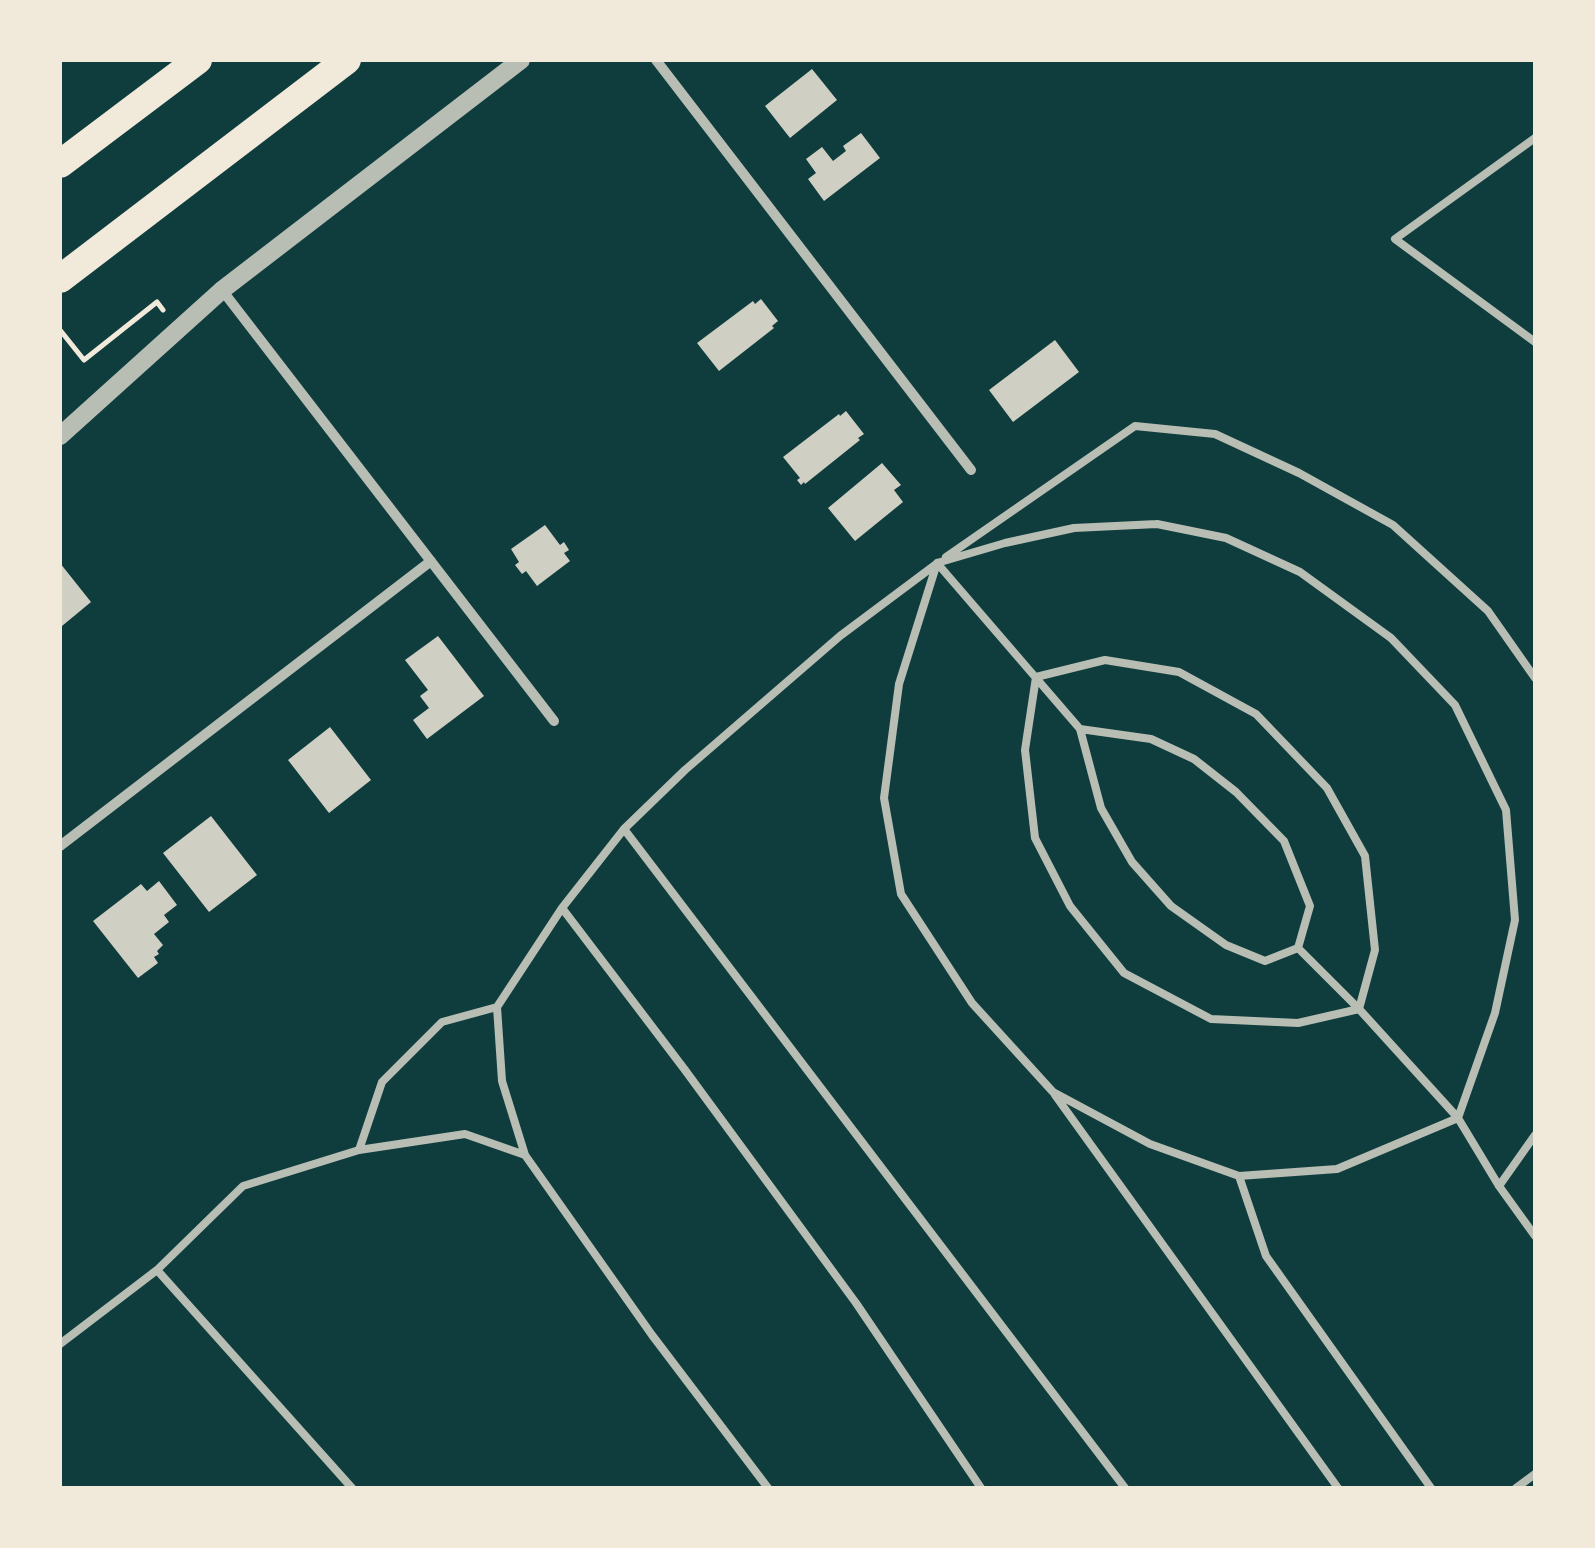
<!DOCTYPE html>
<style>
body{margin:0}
#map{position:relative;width:1595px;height:1548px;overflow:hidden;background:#0f3d3e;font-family:"Space Grotesk",sans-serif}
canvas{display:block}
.frame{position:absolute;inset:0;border:62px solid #f1e9da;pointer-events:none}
</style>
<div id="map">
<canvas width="1595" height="1548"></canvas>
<div class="frame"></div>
</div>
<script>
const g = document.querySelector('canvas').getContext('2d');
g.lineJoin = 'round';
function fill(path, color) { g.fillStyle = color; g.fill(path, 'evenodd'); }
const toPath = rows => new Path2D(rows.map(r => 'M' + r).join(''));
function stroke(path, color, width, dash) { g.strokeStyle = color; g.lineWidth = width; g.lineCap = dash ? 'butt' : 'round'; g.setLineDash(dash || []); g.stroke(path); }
fill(toPath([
 [812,69,837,100,790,138,765,106],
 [861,133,880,158,824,201,808,179,816,173,806,159,822,147,833,161,846,151,843,146],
 [761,299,778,321,772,326,774,328,719,371,697,343,753,301,755,304],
 [1055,340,1079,372,1013,422,989,390],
 [846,411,864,434,858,438,860,440,805,484,804,482,801,485,797,480,800,478,783,457,839,414,840,416],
 [882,463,901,485,894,490,903,502,855,541,828,508],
 [545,525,560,545,564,542,569,550,564,553,570,561,537,586,526,571,522,574,515,565,519,562,511,549],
 [60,563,91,602,62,626,60,623],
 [438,636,484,696,427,739,413,720,429,708,420,696,428,690,405,660],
 [330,727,371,780,329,813,288,760],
 [211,816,257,875,209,912,163,853],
 [159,881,177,905,164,915,169,922,154,934,163,945,157,951,159,954,154,957,158,963,138,978,93,921,141,884,147,891]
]), '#cfcfc3');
stroke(toPath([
 [60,330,84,360,157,302,163,310]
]), '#f1e9da', 5);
stroke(toPath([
 [1535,138,1395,239,1535,342],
 [1157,524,1226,538,1300,572,1391,638,1455,705,1506,810,1515,920,1495,1013,1458,1118,1337,1169,1239,1176,1150,1144,1053,1092,972,1003,901,894,884,798,899,684,937,563,1005,543,1074,528,1157,524],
 [946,557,1135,426,1215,434,1299,473,1393,525,1488,611,1535,678],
 [937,563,1080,729],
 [1105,660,1179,672,1256,714,1327,788,1365,856,1375,950,1359,1009,1298,1023,1211,1019,1124,973,1070,906,1035,838,1025,750,1036,677,1105,660],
 [1080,729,1151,739,1194,759,1236,792,1284,841,1310,906,1298,948,1265,961,1226,945,1171,906,1132,862,1101,808,1080,729],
 [624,829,1125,1488],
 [562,908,624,829,685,770,840,636,935,565],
 [1298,948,1359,1009,1458,1118,1499,1186,1535,1236],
 [1055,1095,1338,1488],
 [359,1150,382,1082,442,1022,497,1007],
 [1239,1176,1266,1256,1431,1488],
 [1499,1186,1535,1135],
 [60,1344,157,1270],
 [352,1488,157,1270,243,1186,359,1150,465,1134,525,1155],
 [768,1488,652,1335,525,1155,502,1081,497,1007,562,908,685,1070,856,1303,981,1488],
 [1516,1488,1535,1474]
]), '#b8beb3', 8);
stroke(toPath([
 [656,60,971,470],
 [222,290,554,721],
 [60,846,431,561]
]), '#b8beb3', 10);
stroke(toPath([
 [60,436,222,290,521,60]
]), '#b8beb3', 18);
stroke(toPath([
 [60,164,198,60],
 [60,279,347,60]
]), '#f1e9da', 28);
</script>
